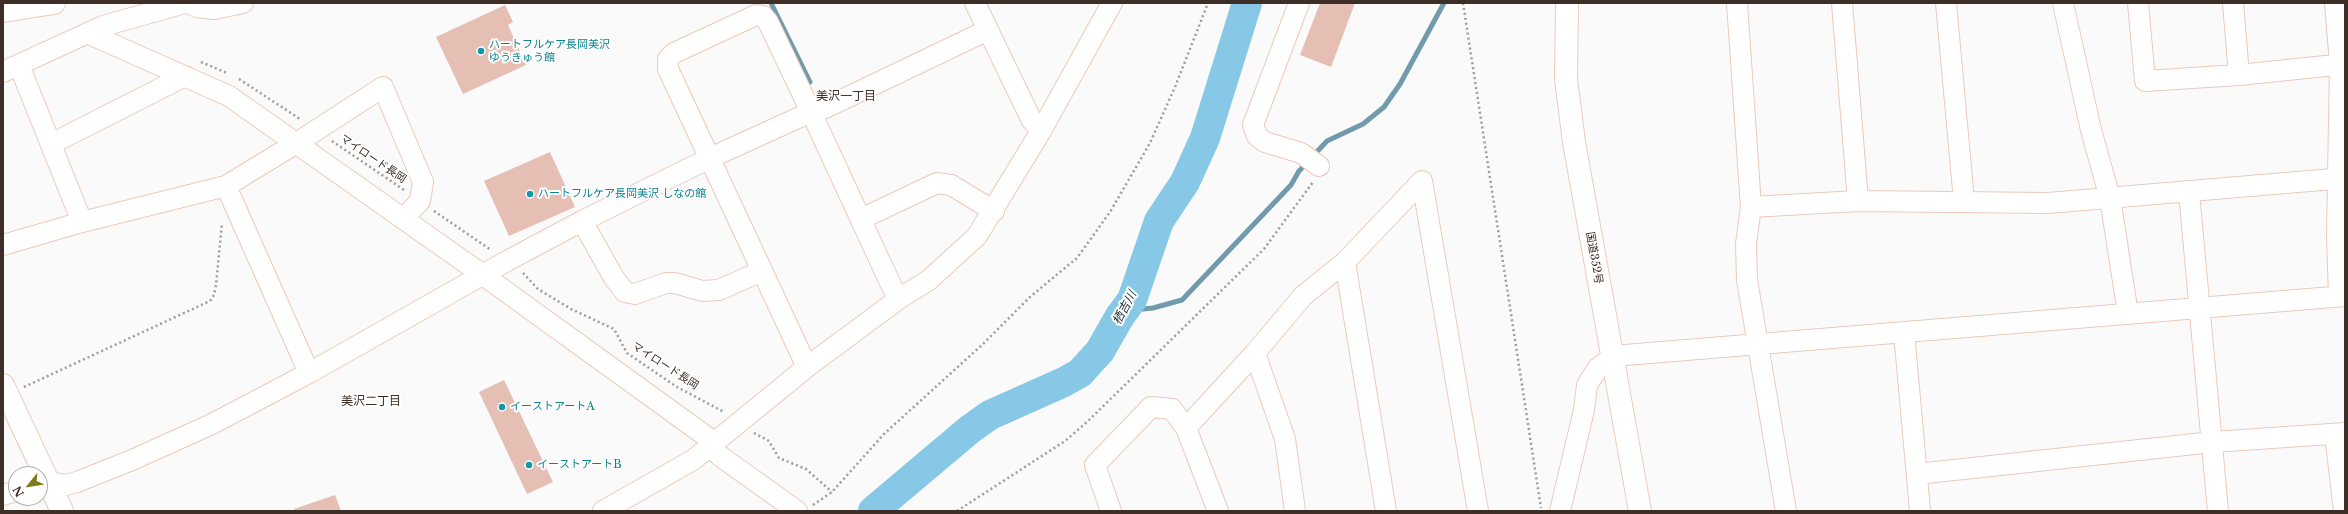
<!DOCTYPE html>
<meta charset="utf-8">
<style>
body{margin:0}
#map{position:relative;width:2348px;height:514px;overflow:hidden;background:#fafafa;font-family:"Libre Baskerville",serif}
canvas{display:block}
.frame{position:absolute;inset:0;border:4px solid #3d2f28;pointer-events:none}
.north{position:absolute;left:8px;top:466px;width:40px;height:40px;box-sizing:border-box;background:#fff;border:1px solid #b1aca9;border-radius:50%;rotate:240deg;font-size:11px;font-weight:700;line-height:16px;text-align:center;color:#3d2f28}
.north::after{content:'';display:block;margin:auto;width:14px;height:18px;background:#807a1f;clip-path:polygon(50% 0,100% 100%,50% 72%,0 100%)}
</style>
<div id="map">
<canvas width="2348" height="514"></canvas>
<div class="frame"></div>
<div class="north">N</div>
</div>
<script>
const g = document.querySelector('canvas').getContext('2d');
g.lineJoin = 'round';
const toPath = rows => new Path2D(rows.map(r => 'M' + r).join(''));
function stroke(path, color, width, dash) { g.strokeStyle = color; g.lineWidth = width; g.lineCap = dash ? 'butt' : 'round'; g.setLineDash(dash || []); g.stroke(path); }
function fill(path, color) { g.fillStyle = color; g.fill(path, 'evenodd'); }
function label(font, color, halo, rows, align = 'center') {
  g.font = font + ' "Libre Baskerville","Noto Sans JP",serif'; g.lineWidth = 4; g.setLineDash([]); g.textBaseline = 'middle'; g.strokeStyle = halo; g.fillStyle = color; for (const [text, x, y, turn = 0] of rows) {
    g.save(); g.translate(x, y); g.rotate((+turn || 0) * Math.PI / 180); g.textAlign = isNaN(turn) ? turn : align; if (halo) g.strokeText(text, 0, 0); g.fillText(text, 0, 0); g.restore();
  }
}
stroke(toPath([
 [771,3,810,82],
 [1312,157,1327,141,1363,124,1384,107,1400,84,1444,3],
 [1120,316,1133,310,1153,308,1182,300,1291,185,1299,171,1307,163]
]), '#719aad', 5);
stroke(toPath([
 [873,511,969,430,990,415,1064,382,1080,373,1100,351,1120,316,1132,300,1159,221,1185,182,1205,138,1247,3]
]), '#87c8e6', 30);
fill(toPath([
 [1320,3,1355,3,1331,67,1300,55],
 [505,5,513,22,508,25,526,65,463,94,436,37],
 [550,152,575,207,509,236,484,181],
 [504,380,553,482,527,494,479,392],
 [335,495,341,511,294,511,294,509]
]), '#e5bfb4');
const minor = toPath([
 [188,3,197,7,214,9,243,3],
 [975,3,1031,119,1041,131],
 [1299,3,1253,125,1257,136,1265,142,1301,153,1319,166],
 [1737,3,1751,207,1746,244,1747,280,1786,511],
 [1842,3,1858,201],
 [1946,3,1964,201],
 [2063,3,2091,130,2110,198,2128,314],
 [2138,3,2145,81,2239,75,2345,64],
 [2233,3,2239,75],
 [2335,3,2340,64,2337,235,2339,296],
 [87,33,229,96,483,275,714,442],
 [19,65,82,222],
 [3,72,103,26,185,3],
 [51,144,185,76],
 [2189,192,2218,511],
 [1751,207,1858,201,2048,203,2345,178],
 [861,219,937,183,951,185,994,211],
 [582,221,614,278,625,292,635,294,666,283,675,283,702,291,719,290,762,271],
 [3,245,82,222,226,186],
 [1345,262,1386,511],
 [1904,332,1920,511],
 [807,367,668,69,668,59,674,53,756,15,763,16,768,22,811,112,892,287,900,298],
 [309,373,226,186,295,144,383,87,423,182,420,201,403,219],
 [2335,434,2344,511],
 [710,446,720,456,797,511],
 [1917,474,2213,442,2345,433],
 [40,484,49,482,66,485,77,482,132,460,212,424,309,373,507,261,582,221,710,158,811,112,825,108,988,30],
 [3,495,16,491],
 [603,511,693,460,807,367,900,298,929,280,977,236,1041,131,1112,3],
 [1111,511,1095,465,1151,407,1172,409,1186,428],
 [1218,511,1186,428,1255,353],
 [1295,511,1285,439,1255,353,1303,296,1345,262,1422,181,1478,511],
 [1560,511,1584,410,1587,385,1598,368,1612,358,1625,355,2345,296]
]);
const highway = toPath([
 [1567,3,1566,79,1574,142,1640,511],
 [3,11,54,3],
 [3,385,62,511]
]);
stroke(minor, '#edc9b9', 22);
stroke(highway, '#edc9b9', 24);
stroke(toPath([
 [1463,3,1541,508],
 [201,62,227,73],
 [239,79,300,119],
 [332,141,404,190],
 [434,211,491,250],
 [523,273,538,289,571,309,614,329,627,353,677,387,724,412],
 [24,387,210,301,214,295,216,285,222,223],
 [754,433,769,441,779,458,806,469,832,492],
 [813,505,832,492,884,434,983,344,1030,297,1077,258,1110,212,1150,143,1175,87,1208,3],
 [957,511,1065,441,1087,422,1264,249,1313,182]
]), '#a19a97', 2.5, [2, 3]);
stroke(minor, '#fff', 20);
stroke(highway, '#fff', 22);
for (const [x, y, r, color] of [
 [481,51,4,"#0f9aa8"],
 [530,194,4,"#0f9aa8"],
 [502,407,4,"#0f9aa8"],
 [529,465,4,"#0f9aa8"]
]) { const dot = new Path2D(); dot.arc(x, y, r, 0, 2 * Math.PI); g.fillStyle = color; g.fill(dot); stroke(dot, '#fff', 1.5); }
label('11px', '#0d838f', '#fff', [
 ["ハートフルケア長岡美沢",489,45],
 ["ゆうきゅう館",489,58],
 ["ハートフルケア長岡美沢 しなの館",538,194],
 ["イーストアートA",510,407],
 ["イーストアートB",537,465]
], 'left');
label('11px', '#3d2f28', '#fff', [
 ["マイロード長岡",373,159,34],
 ["国道352号",1594,258,80],
 ["マイロード長岡",665,366,33]
]);
label('12px', '#3d2f28', '#fff', [
 ["美沢一丁目",846,97],
 ["美沢二丁目",371,402]
]);
label('italic 12px', '#173543', '#fff', [
 ["栖吉川",1125,308,-62]
]);
</script>
